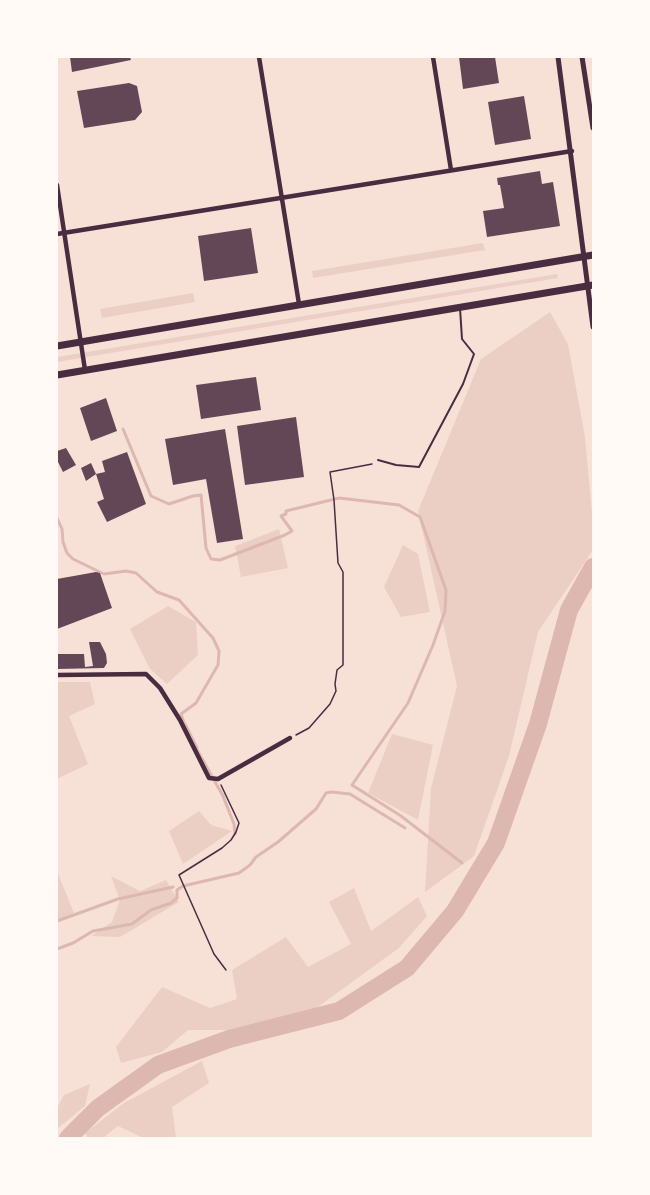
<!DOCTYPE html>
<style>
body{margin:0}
#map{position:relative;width:650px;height:1195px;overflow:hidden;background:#f7e1d7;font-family:Raleway,sans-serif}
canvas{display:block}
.frame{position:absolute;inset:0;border:58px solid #fffaf5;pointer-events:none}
</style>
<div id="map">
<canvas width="650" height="1195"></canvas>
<div class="frame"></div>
</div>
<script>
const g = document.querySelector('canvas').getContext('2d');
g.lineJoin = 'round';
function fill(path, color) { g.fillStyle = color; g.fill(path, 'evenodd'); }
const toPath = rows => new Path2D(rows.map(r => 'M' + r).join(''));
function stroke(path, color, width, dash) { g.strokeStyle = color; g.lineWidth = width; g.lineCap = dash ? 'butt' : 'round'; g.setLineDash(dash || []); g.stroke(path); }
fill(toPath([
 [483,243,485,250,313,278,312,271],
 [557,274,558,278,57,362,57,357],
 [193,293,195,302,102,318,100,309],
 [550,312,568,344,585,437,593,524,593,550,538,632,509,756,474,856,425,892,431,788,457,686,418,511,481,359],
 [279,529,288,568,241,577,235,546],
 [403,545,418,554,430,612,401,617,384,587],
 [168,606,196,622,198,655,167,684,150,669,130,629],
 [57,682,90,682,95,704,69,716,88,764,57,779],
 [392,734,433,745,418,820,368,793],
 [199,811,211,825,232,831,183,864,169,831],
 [57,871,74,913,57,920],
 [111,876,140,891,166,880,179,902,120,937,91,936,112,922,120,900],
 [354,888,371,931,418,897,427,916,399,948,315,1009,248,1030,188,1030,162,1052,121,1063,116,1047,162,987,210,1008,237,999,232,970,286,937,308,967,351,944,329,902],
 [202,1061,209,1083,172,1107,176,1138,143,1138,118,1126,103,1138,88,1138,85,1133,124,1103],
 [90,1084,85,1106,57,1129,57,1108,64,1095]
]), '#ebcfc5');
stroke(toPath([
 [123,429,151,496,169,504,193,496,201,495,206,548,211,559,220,560,285,535,292,531,281,516,286,514,286,511,339,498,399,505,420,517,446,590,445,611,433,645,408,703,352,785,401,816,462,863],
 [57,518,62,529,63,542,67,553,73,559,104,574,126,571,136,573,157,592,179,600,213,638,219,651,218,665,196,703,181,714,184,723],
 [185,724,197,748],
 [196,748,223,796,234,824,235,834],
 [57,921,118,899,173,887],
 [57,949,73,943,93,931,132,924,151,910,171,903,177,898,177,890,183,886,239,873,250,865,256,857,278,842,316,809,326,793,332,792,350,794,405,828]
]), '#dcb8b0', 3);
stroke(toPath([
 [68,1138,98,1108,158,1065,229,1039,339,1011,407,968,455,911,496,843,538,724,569,610,593,567]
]), '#dcb8b0', 18);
fill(toPath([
 [70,57,130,57,131,60,72,72],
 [459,57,495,57,499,83,463,89],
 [129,83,137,86,142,112,135,120,84,128,77,91],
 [524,96,531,139,495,145,488,102],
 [540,171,542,184,553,182,560,226,487,237,483,211,504,208,500,185,498,185,497,178],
 [251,228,258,273,204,281,198,236],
 [256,377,261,410,201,419,196,385],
 [106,398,117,431,91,441,80,408],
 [296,417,304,477,245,485,237,426],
 [225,429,243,539,217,543,206,479,173,485,165,439],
 [66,448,76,465,63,472,57,460,57,451],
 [127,452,146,504,107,522,97,502,104,499,96,474,86,481,81,468,91,463,96,474,105,472,102,461],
 [96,572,100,573,112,608,57,629,57,579],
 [89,642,100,642,106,654,107,663,104,668,57,669,57,654,84,654,85,667,93,666]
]), '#644757');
stroke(toPath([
 [296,735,309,728,330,704,336,691,335,684,337,670,343,665,343,572,338,563,334,500,330,472,372,464],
 [221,785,239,823,236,832,231,840,222,848,179,875,214,954,226,970]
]), '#4a2c40', 1.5);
stroke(toPath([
 [378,460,396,465,419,467,463,384,474,354,462,339,460,308]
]), '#4a2c40', 2);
stroke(toPath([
 [259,57,299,304],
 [433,57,451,170],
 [57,185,85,370],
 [57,234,572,151],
 [57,675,146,674,160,688,180,720,209,778,218,779,290,738]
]), '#4a2c40', 4.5);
stroke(toPath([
 [558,57,593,327],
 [582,57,593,128]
]), '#4a2c40', 5);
stroke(toPath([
 [57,346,593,255],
 [57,375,593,285]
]), '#4a2c40', 7);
</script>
